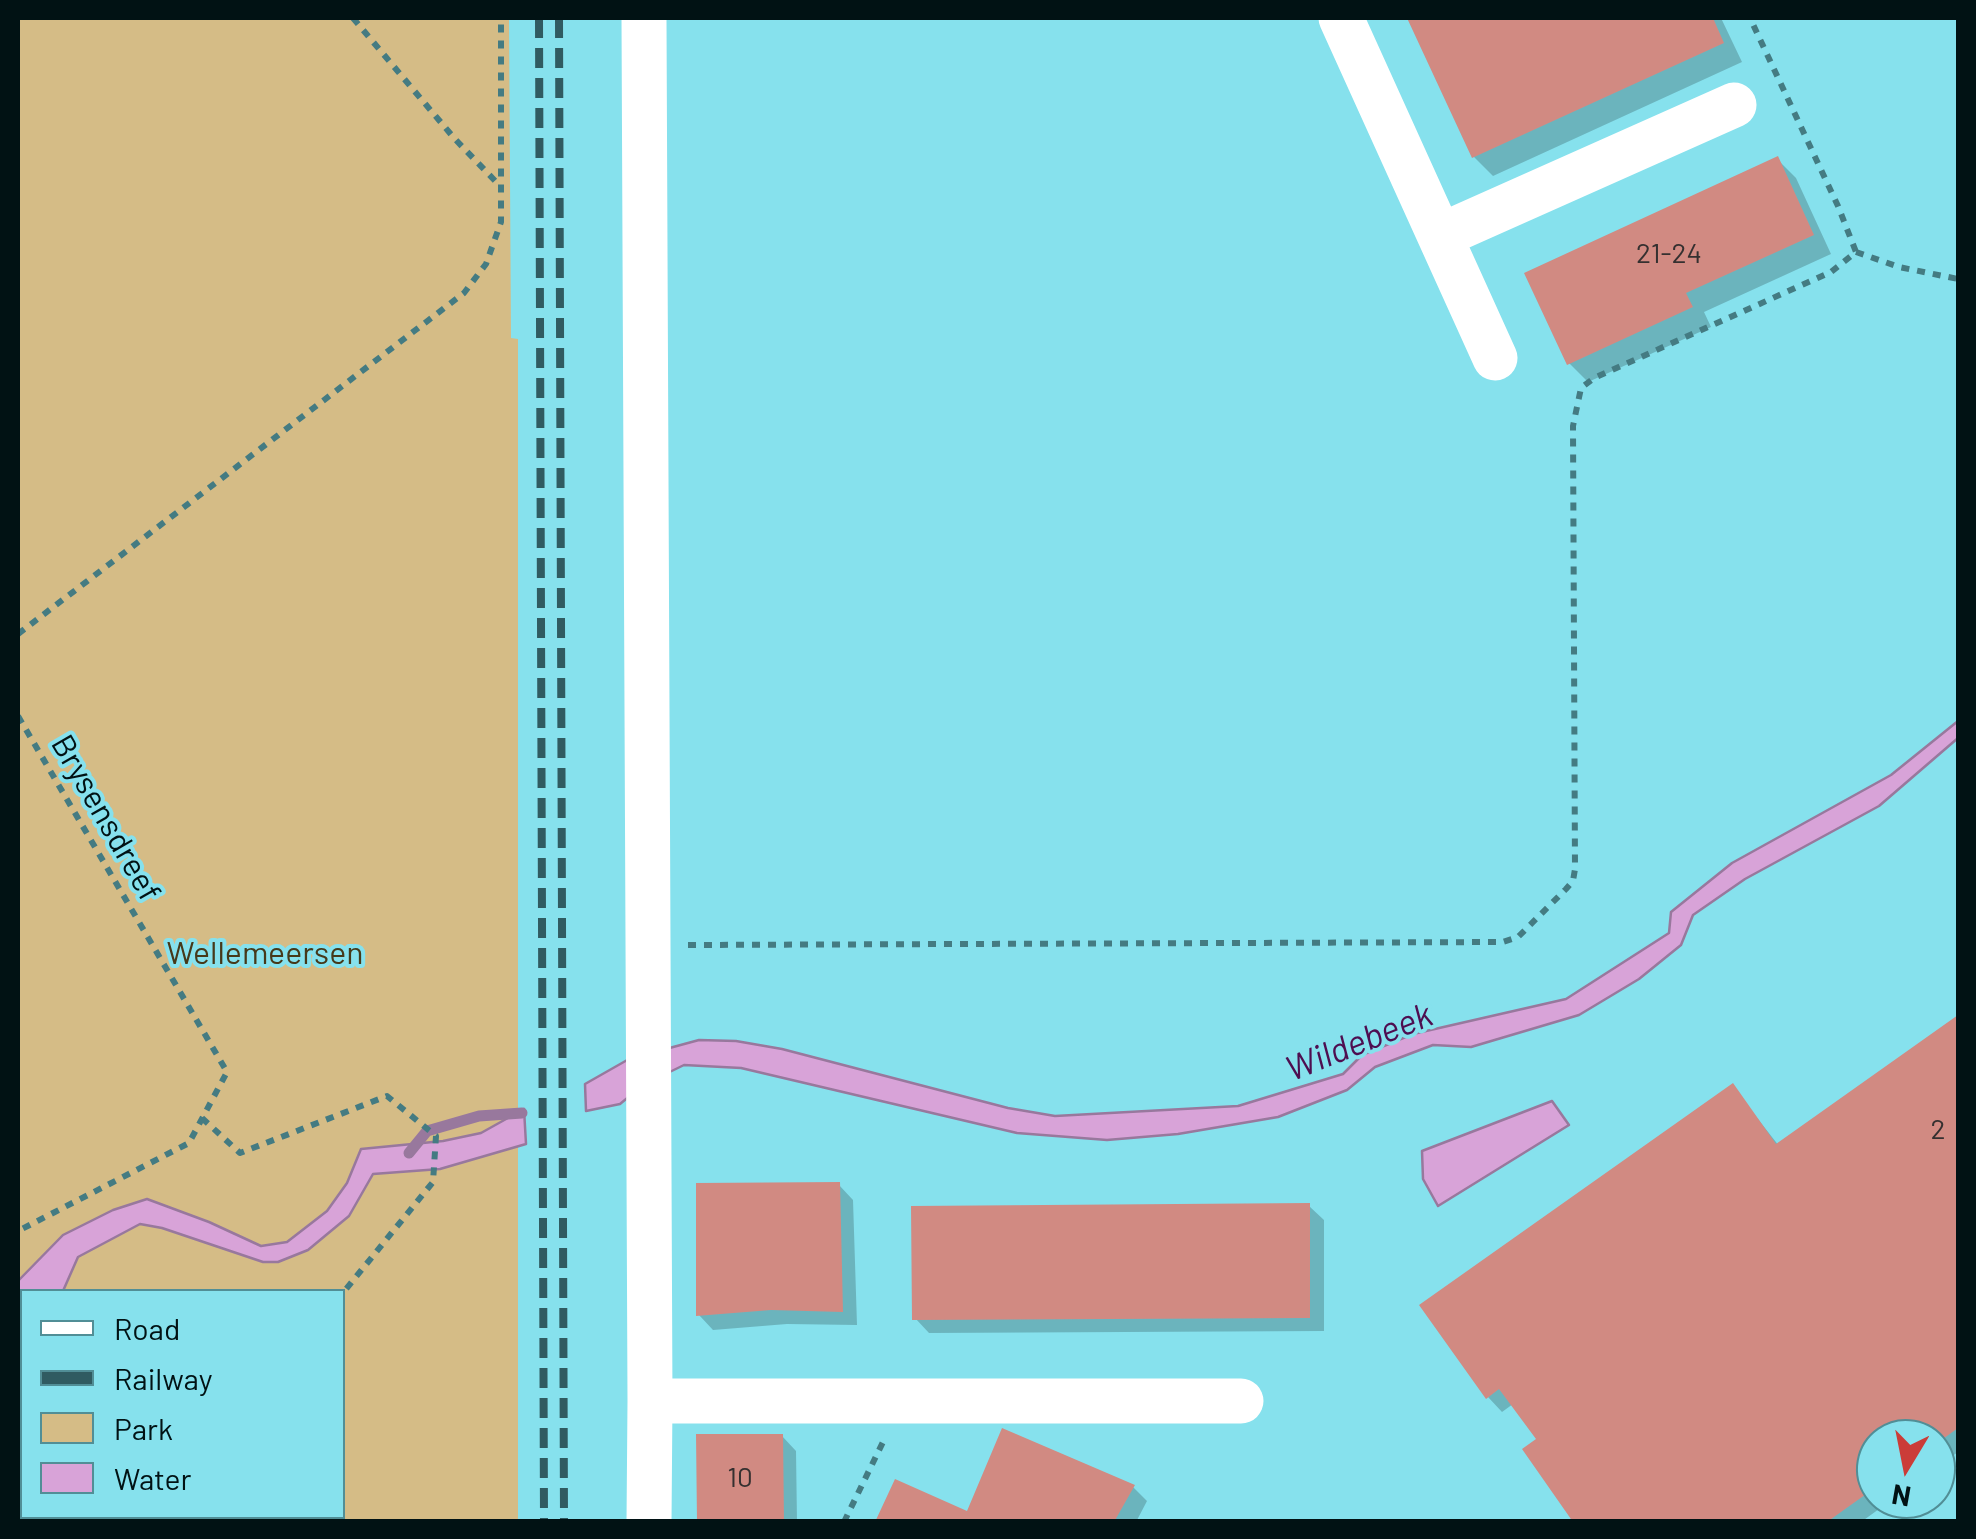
<!DOCTYPE html>
<style>
body{margin:0}
#map{position:relative;width:1976px;height:1539px;overflow:hidden;background:#86e1ed;font-family:Barlow,sans-serif}
canvas{display:block}
.frame{position:absolute;inset:0;border:20px solid #011214;pointer-events:none}
.legend{position:absolute;left:20px;top:1289px;width:325px;height:230px;box-sizing:border-box;background:#86e1ed;border:2px solid #518e96;margin:0;padding:12px 18px;list-style:none;font-size:30px;color:#011214}
.legend li{display:flex;align-items:center;gap:20px;height:50px}
.legend b{width:50px;border:2px solid #518e96}
.north{position:absolute;left:1856px;top:1419px;width:100px;height:100px;box-sizing:border-box;background:#86e1ed;border:2px solid #518e96;border-radius:50%;rotate:190deg;font-size:28px;font-weight:700;line-height:40px;text-align:center;color:#011214}
.north::after{content:'';display:block;margin:auto;width:35px;height:45px;background:#cb3c38;clip-path:polygon(50% 0,100% 100%,50% 72%,0 100%)}
</style>
<div id="map">
<canvas width="1976" height="1539"></canvas>
<div class="frame"></div>
<ul class="legend">
<li><b style="height:12px;background:#fff"></b>Road</li>
<li><b style="height:12px;background:#305b61"></b>Railway</li>
<li><b style="height:28px;background:#d5bc86"></b>Park</li>
<li><b style="height:28px;background:#d8a3d8"></b>Water</li>
</ul>
<div class="north">N</div>
</div>
<script>
const g = document.querySelector('canvas').getContext('2d');
g.lineJoin = 'round';
function fill(path, color) { g.fillStyle = color; g.fill(path, 'evenodd'); }
const toPath = rows => new Path2D(rows.map(r => 'M' + r).join(''));
function stroke(path, color, width, dash) { g.strokeStyle = color; g.lineWidth = width; g.lineCap = dash ? 'butt' : 'round'; g.setLineDash(dash || []); g.stroke(path); }
function label(font, color, halo, rows, align = 'center') {
  g.font = font + ' Barlow,sans-serif'; g.lineWidth = 8; g.setLineDash([]); g.textBaseline = 'middle'; g.strokeStyle = halo; g.fillStyle = color; for (const [text, x, y, turn = 0] of rows) {
    g.save(); g.translate(x, y); g.rotate((+turn || 0) * Math.PI / 180); g.textAlign = isNaN(turn) ? turn : align; if (halo) g.strokeText(text, 0, 0); g.fillText(text, 0, 0); g.restore();
  }
}
fill(toPath([
 [18,18,509,18,511,338,518,339,518,1521,18,1521],
 [22,1292,342,1292,342,1516,22,1516]
]), '#d5bc86');
const water = toPath([
 [1958,721,1958,738,1879,806,1745,879,1693,915,1681,945,1639,979,1579,1015,1471,1047,1433,1045,1375,1067,1347,1090,1278,1117,1178,1134,1107,1140,1017,1133,741,1068,684,1065,643,1085,620,1104,586,1111,585,1084,629,1059,699,1040,736,1041,782,1049,1008,1108,1055,1116,1238,1106,1343,1074,1362,1055,1413,1034,1566,999,1669,933,1671,912,1732,863,1891,775,1958,721],
 [1552,1101,1569,1125,1438,1206,1423,1179,1422,1151,1552,1101],
 [524,1109,526,1144,440,1169,373,1174,349,1216,308,1250,278,1262,263,1262,162,1228,140,1224,78,1257,63,1291,22,1292,22,1320,18,1324,18,1281,63,1235,113,1210,147,1199,209,1222,261,1246,287,1242,327,1211,347,1183,361,1149,443,1141,481,1133,524,1109]
]);
fill(water, '#d8a3d8');
stroke(water, '#98789d', 2.5);
fill(toPath([
 [1409,18,1721,18,1742,62,1493,176,1474,157],
 [1777,159,1796,178,1831,254,1704,312,1711,327,1588,382,1569,363],
 [1958,1017,1958,1452,1936,1468,1936,1439,1876,1439,1876,1499,1893,1499,1861,1522,1576,1522,1539,1439,1513,1404,1502,1412,1488,1397,1733,1087,1779,1146],
 [839,1185,853,1200,857,1325,787,1324,713,1330,699,1315],
 [1309,1206,1324,1220,1324,1331,929,1333,915,1318],
 [782,1436,796,1451,797,1522,699,1522],
 [1133,1487,1147,1501,1136,1522,878,1522,969,1514]
]), '#0003');
stroke(toPath([
 [409,1153,427,1131,479,1116,522,1113]
]), '#98789d', 11);
fill(toPath([
 [1407,18,1713,18,1724,43,1472,158],
 [1778,156,1814,235,1686,293,1693,307,1567,365,1524,273],
 [1958,1015,1958,1428,1936,1444,1936,1439,1876,1439,1876,1487,1827,1522,1573,1522,1522,1449,1536,1439,1499,1389,1486,1399,1419,1305,1733,1083,1776,1144],
 [840,1182,843,1312,771,1310,696,1316,696,1183],
 [1310,1203,1310,1318,912,1320,911,1206],
 [1002,1428,1135,1485,1114,1522,875,1522,895,1479,967,1511],
 [696,1434,783,1434,784,1522,697,1522]
]), '#d18a82');
stroke(toPath([
 [353,18,454,138,500,186],
 [1856,252,1899,267,1958,279],
 [18,634,464,293,486,264,501,222,501,18],
 [18,716,227,1072,189,1143,18,1231],
 [688,945,1503,942,1518,937,1566,889,1573,881,1575,869,1573,426,1581,388,1594,378,1831,272,1856,252,1838,206,1750,18],
 [202,1118,240,1153,387,1096,436,1136,433,1182,342,1294],
 [241,1522,242,1516],
 [844,1522,883,1442]
]), '#447b82', 6, [8, 8]);
stroke(toPath([
 [644,18,650,1401],
 [1341,18,1495,358],
 [1440,236,1734,105],
 [649,1522,650,1401,1241,1401]
]), '#fff', 45);
stroke(toPath([
 [539,18,544,1522],
 [559,18,564,1522]
]), '#305b61', 8, [20, 10]);
label('28px', '#353030', null, [
 ["21-24",1669,254],
 ["2",1938,1130],
 ["10",740,1478]
]);
label('32px', '#011214', '#86e1ed', [
 ["Brysensdreef",106,818,60]
]);
label('32px', '#46391a', '#86e1ed', [
 ["Wellemeersen",265,953]
]);
label('italic 35px', '#4e0e50', '#86e1ed', [
 ["Wildebeek",1359,1042,-22]
]);
</script>
